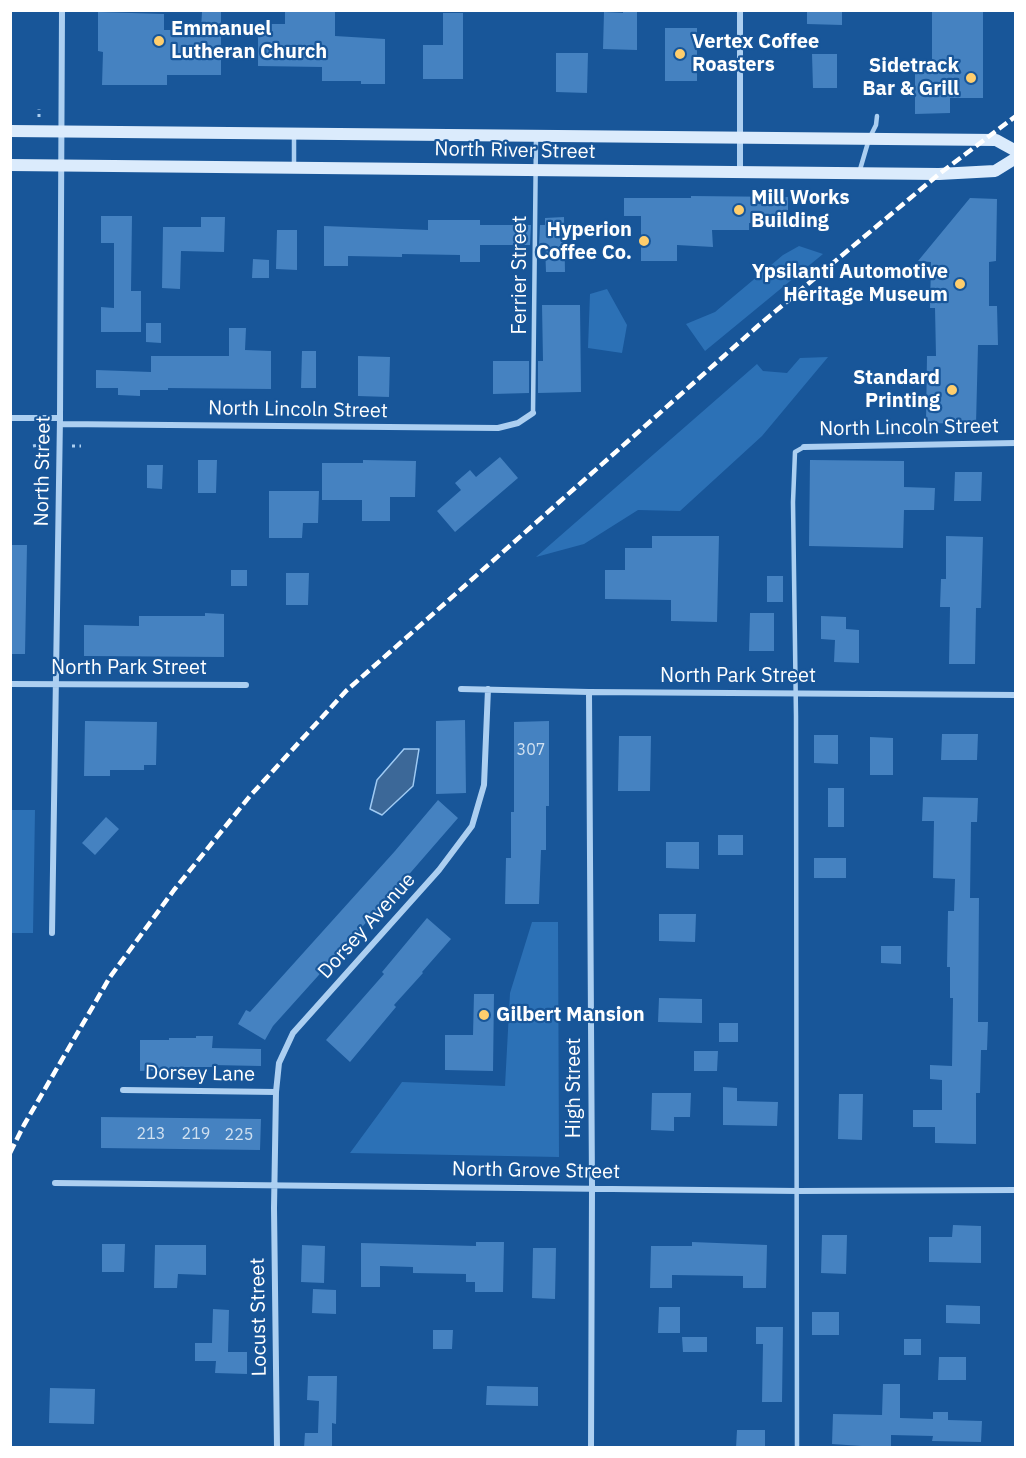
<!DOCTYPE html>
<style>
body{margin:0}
#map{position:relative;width:1026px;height:1458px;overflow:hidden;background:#185699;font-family:"IBM Plex Sans",sans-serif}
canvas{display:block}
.frame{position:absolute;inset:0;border:12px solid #fff;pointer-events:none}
</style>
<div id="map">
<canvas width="1026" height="1458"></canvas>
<div class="frame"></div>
</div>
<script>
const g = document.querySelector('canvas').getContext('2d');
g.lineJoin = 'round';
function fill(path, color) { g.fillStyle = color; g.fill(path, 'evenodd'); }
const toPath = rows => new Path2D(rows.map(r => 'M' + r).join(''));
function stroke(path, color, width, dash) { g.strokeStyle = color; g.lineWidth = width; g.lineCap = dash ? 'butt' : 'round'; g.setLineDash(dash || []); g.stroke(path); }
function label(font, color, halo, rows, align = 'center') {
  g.font = font + ' "IBM Plex Sans",sans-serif'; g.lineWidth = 4.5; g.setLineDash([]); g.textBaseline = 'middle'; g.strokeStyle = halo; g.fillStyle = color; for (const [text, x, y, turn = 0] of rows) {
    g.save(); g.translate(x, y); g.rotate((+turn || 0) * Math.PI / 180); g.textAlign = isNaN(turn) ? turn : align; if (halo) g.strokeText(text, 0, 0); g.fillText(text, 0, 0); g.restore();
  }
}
fill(toPath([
 [799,246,823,254,705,351,686,324,715,312,783,255],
 [607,289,627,325,622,353,588,348,590,294],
 [828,357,762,436,680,511,638,510,584,544,536,557,757,364,763,371,787,373,800,358],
 [11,810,35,810,33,933,11,933],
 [532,922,558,922,559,1157,350,1153,402,1082,505,1086,510,993]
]), '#2c71b6');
const water = toPath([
 [404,749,419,749,413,786,382,815,370,809,377,780,404,749]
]);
fill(water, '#3c6898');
stroke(water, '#9fcaf3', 1.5);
fill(toPath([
 [285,10,335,10,335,36,385,39,385,84,361,84,361,81,322,81,322,67,258,66,258,24,285,24],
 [623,10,637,10,637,50,603,49,604,12,623,13],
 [807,10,842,10,842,25,807,24],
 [932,10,983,10,983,98,950,98,950,113,915,114,915,62,932,62],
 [98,12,164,14,164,30,201,30,202,12,221,12,221,75,167,75,167,85,102,85,103,52,98,51],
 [443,13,463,13,463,79,423,79,423,45,443,45],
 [665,28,697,28,697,81,665,81],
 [556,53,588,53,587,93,556,92],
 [812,54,837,54,837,88,813,88],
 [691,196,788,197,788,224,749,223,749,230,712,230,713,247,677,245,677,261,641,261,641,216,624,216,624,198,691,198],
 [970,198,997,199,996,261,989,262,989,306,997,306,998,345,978,345,976,424,926,423,927,356,936,356,935,308,930,308,931,262,918,261],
 [101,216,132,216,131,291,141,291,141,332,101,332,101,307,114,308,114,243,101,243],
 [201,217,225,217,224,252,181,251,180,289,162,288,163,227,201,227],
 [564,217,565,272,546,272,545,245,539,245,540,225,545,225,545,218],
 [428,220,480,220,480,225,531,225,530,245,480,245,480,262,460,262,460,255,402,254,402,257,348,256,348,266,324,266,324,226,428,230],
 [277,230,297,230,297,270,276,269],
 [253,259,269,260,269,278,252,278],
 [542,305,580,305,581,392,538,393,538,361,543,361],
 [146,323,161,323,161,343,146,342],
 [229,328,246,328,245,350,271,351,271,389,168,388,168,390,140,390,140,396,118,395,118,388,96,388,96,370,151,372,151,356,229,356],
 [302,351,316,351,316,388,301,388],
 [358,356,390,357,389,397,358,396],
 [493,361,529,361,529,393,493,394],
 [500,457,518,478,455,532,437,511,461,490,455,483,470,470,476,477],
 [198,460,217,460,216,493,198,493],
 [363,460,416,461,415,497,390,497,390,521,362,521,362,500,322,500,322,463,363,463],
 [810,460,904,461,904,487,935,488,934,510,904,510,903,548,809,546],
 [147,465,163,465,162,489,147,488],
 [955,472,982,472,981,501,954,501],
 [269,491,319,491,318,523,303,523,302,538,269,538],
 [652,536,719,536,717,622,671,621,671,600,605,599,605,570,625,570,625,548,652,548],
 [946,536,983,537,981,608,976,608,975,664,949,664,950,607,940,607,941,579,946,579],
 [10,545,27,545,25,654,10,654],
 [231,570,247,570,247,586,231,586],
 [286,573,309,573,308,605,286,605],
 [767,576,783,576,783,602,767,602],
 [205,613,224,614,224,657,84,656,84,625,139,626,139,616,205,616],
 [750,613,774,613,774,651,749,651],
 [821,616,846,617,846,629,859,630,859,663,834,662,835,640,821,639],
 [465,720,466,793,436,794,436,721],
 [85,721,157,722,156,765,144,765,144,770,110,770,110,776,84,776],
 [549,721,549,806,546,806,546,850,541,850,539,904,505,904,506,858,511,858,511,812,514,812,514,722],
 [942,734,978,734,977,760,941,760],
 [814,735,838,735,838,764,814,763],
 [619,736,651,736,650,791,618,791],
 [870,737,893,738,893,775,870,775],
 [828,788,844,788,844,827,828,827],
 [923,797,978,798,977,822,971,822,970,898,979,898,978,1022,988,1022,987,1050,981,1050,980,1093,976,1093,976,1144,935,1143,935,1127,913,1127,913,1110,942,1110,942,1080,930,1079,930,1065,952,1066,953,998,950,998,950,967,947,967,948,911,954,911,955,879,933,878,934,821,922,821],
 [438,800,458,818,398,887,273,1026,265,1040,238,1024,246,1010,250,1012,395,851],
 [106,817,119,829,95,855,82,843],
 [718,835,743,835,743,855,718,855],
 [666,842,699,842,699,869,666,868],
 [814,858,846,858,846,878,814,878],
 [659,914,696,914,695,942,659,941],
 [427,918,451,939,422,972,423,973,394,1005,396,1007,350,1062,326,1040,384,974,382,972],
 [881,946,901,946,901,964,881,963],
 [474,994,494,994,493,1071,445,1070,445,1035,473,1035],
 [659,998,702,999,702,1023,658,1022],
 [719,1023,738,1023,738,1042,719,1042],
 [196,1036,213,1036,212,1048,261,1049,261,1066,212,1065,212,1067,185,1067,185,1069,140,1071,140,1040,169,1040,169,1038,196,1038],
 [694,1051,718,1051,717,1071,694,1071],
 [723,1087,737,1088,737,1101,778,1102,777,1126,723,1125],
 [652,1093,691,1093,690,1117,674,1117,674,1131,651,1130],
 [839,1094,863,1094,862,1140,838,1139],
 [101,1117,261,1119,260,1150,101,1148],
 [953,1225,981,1226,981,1263,929,1262,929,1237,952,1237],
 [822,1235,847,1235,846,1274,821,1273],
 [476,1242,504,1242,503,1292,475,1292,475,1282,466,1282,466,1274,413,1273,413,1267,380,1266,380,1287,361,1287,361,1243,476,1246],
 [692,1242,767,1245,766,1288,743,1288,743,1276,672,1275,672,1288,650,1288,651,1246,692,1246],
 [102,1244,125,1244,124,1272,102,1272],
 [155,1245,206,1245,206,1275,178,1274,177,1288,154,1288],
 [302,1245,325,1246,324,1283,301,1282],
 [533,1248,556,1248,555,1299,532,1298],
 [313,1289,336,1290,336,1314,312,1313],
 [946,1305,980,1306,980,1324,946,1323],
 [659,1307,680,1307,680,1333,658,1333],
 [213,1309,229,1310,228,1352,247,1352,247,1374,215,1373,216,1361,195,1361,195,1343,212,1343],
 [812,1312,839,1312,839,1335,812,1335],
 [756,1327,783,1327,782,1402,762,1402,763,1344,756,1344],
 [433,1330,453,1330,452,1349,433,1349],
 [682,1337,707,1337,707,1352,683,1352],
 [904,1339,921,1339,921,1355,904,1355],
 [939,1357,966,1357,966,1380,938,1380],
 [308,1376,337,1376,336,1424,332,1423,332,1448,304,1448,305,1433,318,1433,319,1401,307,1400],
 [883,1384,900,1384,900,1418,933,1419,933,1412,948,1412,948,1420,982,1421,981,1442,932,1441,933,1436,891,1435,891,1448,832,1444,833,1414,882,1415],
 [487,1386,538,1387,538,1406,486,1405],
 [50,1388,95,1389,94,1424,49,1423],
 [737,1430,765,1430,765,1448,736,1448]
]), '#4582c1');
stroke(toPath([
 [39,117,39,109],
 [766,188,766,195],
 [33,446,44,444],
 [72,446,81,446]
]), '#accff1', 3, [3, 4.5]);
stroke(toPath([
 [294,134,294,167],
 [859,173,869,139,876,125,877,116],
 [533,413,536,137],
 [797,1448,796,716,793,502,795,452,804,447]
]), '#accff1', 4.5);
stroke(toPath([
 [740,172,740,10],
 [10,418,60,418],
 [60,424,498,428,518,423,533,413],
 [804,447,1016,443],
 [10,684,246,685],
 [461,689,589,692,1016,695],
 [589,692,592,1188,591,1448],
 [52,933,60,418,62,10],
 [123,1090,276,1092],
 [55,1183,798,1191,1016,1190],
 [277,1448,274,1208,276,1092,279,1063,293,1033,439,870,472,826,484,785,488,689]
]), '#accff1', 6);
stroke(toPath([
 [10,131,996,140,1016,151],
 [10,165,939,174,995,171,1016,158]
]), '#dbebfc', 12);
stroke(toPath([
 [10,1153,24,1125,110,977,174,890,250,796,346,691,759,325,939,174,1016,116]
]), '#fff', 4.5, [10, 4.5]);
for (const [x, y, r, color] of [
 [159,41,6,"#ffce6d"],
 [680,54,6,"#ffce6d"],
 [971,78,6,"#ffce6d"],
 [739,210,6,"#ffce6d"],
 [644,241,6,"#ffce6d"],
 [960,284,6,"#ffce6d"],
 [952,390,6,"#ffce6d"],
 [484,1015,6,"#ffce6d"]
]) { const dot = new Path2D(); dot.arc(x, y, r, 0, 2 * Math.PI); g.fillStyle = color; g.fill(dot); stroke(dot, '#185699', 2); }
label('16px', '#d0e0f0', null, [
 ["307",531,750],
 ["213",151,1134],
 ["219",196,1134],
 ["225",239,1135]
]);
label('bold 20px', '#fff', '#185699', [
 ["Emmanuel",171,29],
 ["Lutheran Church",171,52],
 ["Vertex Coffee",692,42],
 ["Roasters",692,65],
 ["Sidetrack",959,66,"right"],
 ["Bar & Grill",959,89,"right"],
 ["Mill Works",751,198],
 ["Building",751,221],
 ["Hyperion",632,230,"right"],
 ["Coffee Co.",632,253,"right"],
 ["Ypsilanti Automotive",948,272,"right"],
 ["Heritage Museum",948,295,"right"],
 ["Standard",940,378,"right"],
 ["Printing",940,401,"right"],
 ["Gilbert Mansion",496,1015]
], 'left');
label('20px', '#fff', '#185699', [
 ["North River Street",515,151,1],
 ["Ferrier Street",520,275,-90],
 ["North Lincoln Street",298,410,1],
 ["North Lincoln Street",909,428,-1],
 ["North Street",43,471,-89],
 ["North Park Street",129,668],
 ["North Park Street",738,676],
 ["Dorsey Avenue",367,926,-48],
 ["Dorsey Lane",200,1074,1],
 ["High Street",574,1088,-90],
 ["North Grove Street",536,1171,1],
 ["Locust Street",259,1317,-91]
]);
</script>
